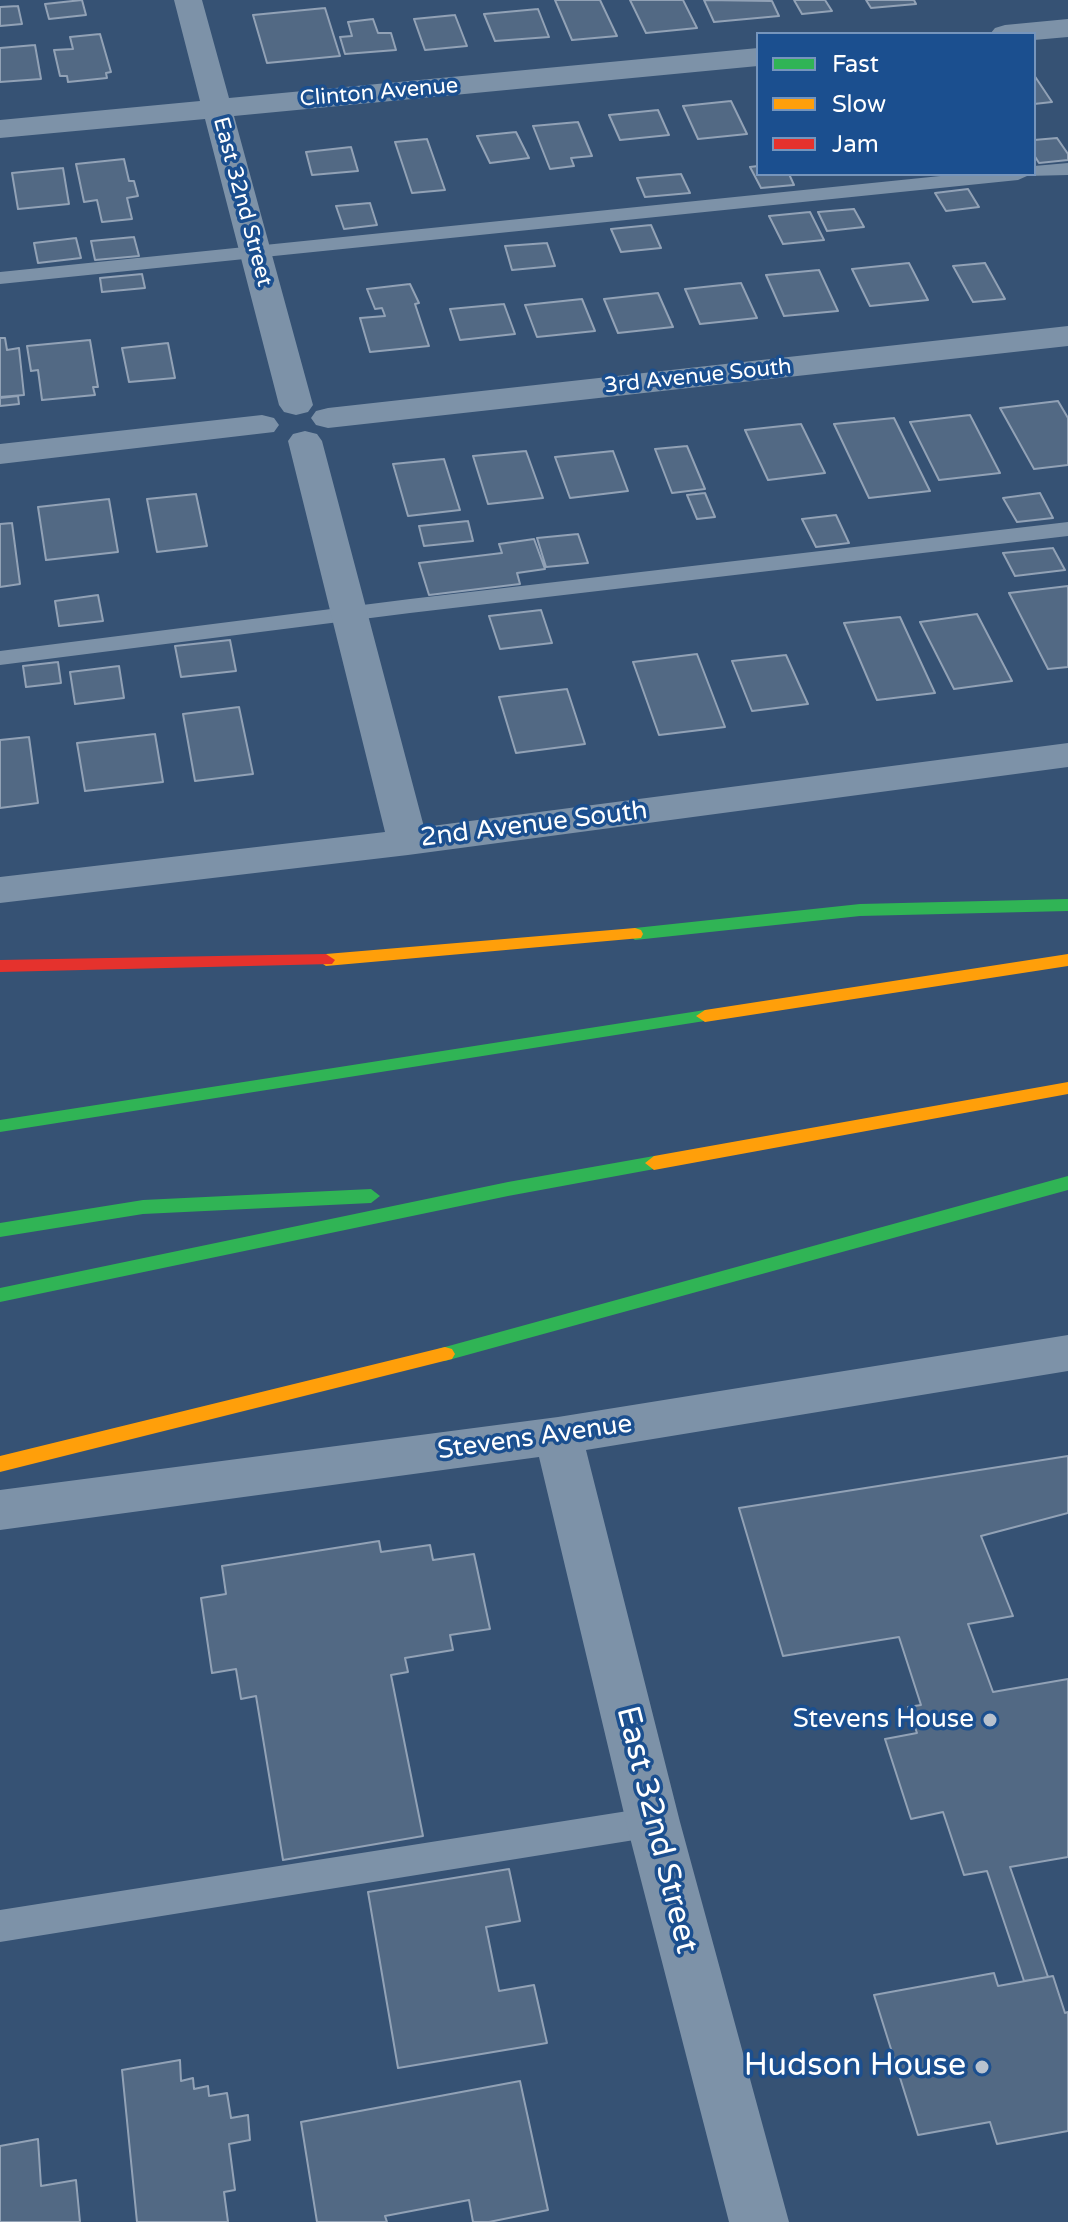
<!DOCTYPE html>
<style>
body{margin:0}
#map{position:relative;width:1068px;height:2222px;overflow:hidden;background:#365274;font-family:"Varela Round",sans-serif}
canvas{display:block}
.legend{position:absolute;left:756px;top:32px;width:280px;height:144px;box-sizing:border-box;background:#1b4f8f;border:2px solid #7695bc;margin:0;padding:10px 14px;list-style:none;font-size:24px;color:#fff}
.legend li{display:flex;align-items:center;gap:16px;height:40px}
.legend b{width:40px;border:2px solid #7695bc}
</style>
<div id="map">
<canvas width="1068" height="2222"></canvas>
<ul class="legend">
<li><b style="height:10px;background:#30b455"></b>Fast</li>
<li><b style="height:10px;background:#ff9f0a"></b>Slow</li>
<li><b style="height:10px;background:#e5322d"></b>Jam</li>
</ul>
</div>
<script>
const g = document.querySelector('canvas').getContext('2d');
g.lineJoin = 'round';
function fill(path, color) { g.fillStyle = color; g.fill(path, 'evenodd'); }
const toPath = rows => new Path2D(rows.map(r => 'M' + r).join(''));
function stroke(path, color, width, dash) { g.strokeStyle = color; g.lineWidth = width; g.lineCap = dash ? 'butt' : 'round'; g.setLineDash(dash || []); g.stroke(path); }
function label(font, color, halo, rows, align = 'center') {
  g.font = font + ' "Varela Round",sans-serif'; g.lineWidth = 7; g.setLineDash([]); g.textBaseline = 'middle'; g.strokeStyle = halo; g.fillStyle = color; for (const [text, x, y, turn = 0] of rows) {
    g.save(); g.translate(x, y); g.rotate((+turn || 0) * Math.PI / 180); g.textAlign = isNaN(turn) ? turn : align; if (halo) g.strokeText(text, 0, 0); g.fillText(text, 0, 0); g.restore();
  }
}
const building = toPath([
 [82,0,86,15,49,19,45,4,82,0],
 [555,0,600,0,617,36,572,40,555,0],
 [630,0,683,0,697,28,646,33,630,0],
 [704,0,772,1,779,16,714,22,704,0],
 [794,0,825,0,832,11,802,14,794,0],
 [866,0,914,0,916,4,871,8,866,0],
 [18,6,22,24,0,26,0,7,18,6],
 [325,8,340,56,267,63,253,15,325,8],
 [538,9,549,37,495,41,484,14,538,9],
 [455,15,467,46,425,50,414,19,455,15],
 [373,19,378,33,391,33,396,50,345,54,340,37,352,36,348,22,373,19],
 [100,34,111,72,106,73,107,78,68,82,67,76,60,76,54,50,73,49,70,37,100,34],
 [35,45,41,79,0,82,0,48,35,45],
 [1034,75,1052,102,1034,104,1034,75],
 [731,101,747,134,698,139,683,106,731,101],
 [658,110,669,135,620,140,609,115,658,110],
 [578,122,592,156,571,158,574,166,550,169,533,126,578,122],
 [516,132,529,158,490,163,477,136,516,132],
 [1057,138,1068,154,1068,160,1039,163,1034,155,1034,140,1057,138],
 [427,139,445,190,412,193,395,142,427,139],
 [351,147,358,171,312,175,306,152,351,147],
 [124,159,129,181,134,181,138,196,127,198,132,219,102,222,97,200,84,202,76,164,124,159],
 [758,166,758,174,789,174,794,185,761,188,750,167,758,166],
 [63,168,69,204,18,209,12,173,63,168],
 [681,174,690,193,645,197,637,178,681,174],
 [968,189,979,207,946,211,935,193,968,189],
 [370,203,377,225,344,229,336,206,370,203],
 [854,209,864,227,827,231,818,212,854,209],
 [810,212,824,240,783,244,769,216,810,212],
 [651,225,661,248,621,252,611,229,651,225],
 [134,237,139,256,95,260,91,241,134,237],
 [76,238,81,258,38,263,34,243,76,238],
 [547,243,555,266,512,270,505,246,547,243],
 [909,263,928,300,870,306,852,269,909,263],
 [985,263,1005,299,973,302,953,266,985,263],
 [819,270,838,311,784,316,766,275,819,270],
 [142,274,145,288,102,292,100,278,142,274],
 [741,283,757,318,700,324,685,289,741,283],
 [410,284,419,303,415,304,429,346,370,352,360,318,385,316,382,308,375,309,367,289,410,284],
 [658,293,673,327,618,333,604,299,658,293],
 [582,299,595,331,537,337,525,305,582,299],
 [504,304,515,334,460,340,450,309,504,304],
 [0,338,5,338,7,350,19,348,24,395,0,397,0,338],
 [90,340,98,387,93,387,95,395,42,400,38,370,31,371,27,346,90,340],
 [168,343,175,378,129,382,122,348,168,343],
 [18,396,19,404,0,406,0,398,18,396],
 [1058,401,1068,418,1068,465,1034,469,1000,408,1058,401],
 [970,415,1000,473,939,480,910,422,970,415],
 [894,418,930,491,869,498,834,424,894,418],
 [801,424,825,473,768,480,745,430,801,424],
 [687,446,705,489,672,493,655,449,687,446],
 [526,451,543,498,488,504,473,456,526,451],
 [613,451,628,491,570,498,555,457,613,451],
 [444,459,460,510,408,516,393,464,444,459],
 [705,493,715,517,697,519,687,495,705,493],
 [1040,493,1053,518,1017,522,1003,498,1040,493],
 [196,494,207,546,157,552,147,499,196,494],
 [109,499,118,552,46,560,38,507,109,499],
 [836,515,849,543,816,547,802,519,836,515],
 [468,521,473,541,424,546,419,526,468,521],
 [12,523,20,584,0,587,0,524,12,523],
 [578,534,588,563,546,567,537,538,578,534],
 [534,539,545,569,517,573,520,584,429,595,419,563,502,553,499,544,534,539],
 [1053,548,1065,570,1015,576,1003,553,1053,548],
 [1068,586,1068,667,1048,669,1009,593,1068,586],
 [98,595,103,621,59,626,55,601,98,595],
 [541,610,552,643,500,649,489,616,541,610],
 [977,614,1012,681,954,689,920,622,977,614],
 [900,617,935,693,877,700,844,623,900,617],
 [230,640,236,671,181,677,175,646,230,640],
 [697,654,725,727,659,735,633,662,697,654],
 [786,655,808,704,752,711,732,661,786,655],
 [58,662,61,683,26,687,23,666,58,662],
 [119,666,124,698,75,704,70,672,119,666],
 [567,689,585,744,516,753,499,697,567,689],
 [239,707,253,774,195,781,183,714,239,707],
 [155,734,163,782,85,791,77,743,155,734],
 [29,737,38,803,0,808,0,740,29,737],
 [1068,1456,1068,1513,981,1536,1013,1616,968,1624,993,1692,1068,1679,1068,1857,1010,1867,1048,1977,1024,1981,987,1871,964,1875,943,1812,911,1819,885,1739,917,1733,908,1707,921,1705,899,1637,783,1656,739,1508,1068,1456],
 [379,1541,381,1552,430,1545,433,1560,474,1554,490,1629,450,1635,453,1650,405,1658,408,1672,391,1675,423,1836,283,1860,256,1696,241,1699,236,1669,212,1673,201,1598,226,1594,222,1566,379,1541],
 [509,1869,520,1921,486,1927,499,1991,534,1985,547,2043,398,2068,368,1892,509,1869],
 [994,1973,998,1986,1053,1976,1065,2013,1068,2012,1068,2131,997,2144,990,2122,918,2135,874,1995,994,1973],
 [180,2060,181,2081,193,2078,194,2089,208,2086,209,2096,227,2093,231,2118,248,2115,250,2140,229,2144,235,2190,224,2192,228,2222,137,2222,122,2070,180,2060],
 [520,2081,548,2210,489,2222,473,2222,469,2200,385,2216,387,2222,317,2222,301,2122,520,2081],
 [38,2139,41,2186,76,2180,80,2222,0,2222,0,2146,38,2139]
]);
fill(building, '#526984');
stroke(building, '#92a2b6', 2);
fill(toPath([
 [1068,163,1068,175,1027,176,1018,180,0,284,0,272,960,174,1034,174,1034,166,1068,163],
 [1068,522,1068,536,410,613,0,665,0,651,410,599,1068,522],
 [653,1807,665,1811,670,1822,665,1833,653,1837,0,1942,0,1910,653,1807]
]), '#7d92a8');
fill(toPath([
 [174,0,202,0,229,98,758,48,758,66,234,116,313,405,308,412,296,415,284,412,279,405,205,119,0,138,0,120,200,101,174,0],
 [1068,19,1068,37,1034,40,1034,34,990,34,995,28,1005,25,1068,19],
 [1068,326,1068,346,328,428,316,425,311,418,316,411,328,408,1068,326],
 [262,415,274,418,279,425,274,432,0,464,0,444,262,415],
 [305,431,317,434,322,441,424,827,1068,743,1068,767,408,855,0,903,0,877,385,832,288,441,293,434,305,431],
 [1068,1335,1068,1371,586,1450,680,1822,789,2222,729,2222,626,1822,539,1457,0,1530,0,1490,558,1417,1068,1335]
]), '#7d92a8');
fill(toPath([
 [1068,899,1068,911,860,916,635,940,627,934,635,928,860,904,1068,899],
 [705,1010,714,1016,711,1020,0,1132,0,1120,705,1010],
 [654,1156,660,1158,663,1163,660,1168,508,1196,0,1302,0,1288,508,1182,654,1156],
 [1068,1176,1068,1190,445,1361,438,1359,435,1354,438,1349,445,1347,1068,1176],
 [371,1189,380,1196,371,1203,143,1214,0,1237,0,1223,143,1200,371,1189]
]), '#30b455');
fill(toPath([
 [635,928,641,930,643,934,641,938,326,966,317,960,326,954,635,928],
 [1068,954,1068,966,705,1022,696,1016,705,1010,1068,954],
 [1068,1082,1068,1094,654,1170,645,1163,654,1156,1068,1082],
 [445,1347,452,1349,455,1354,452,1359,0,1472,0,1456,445,1347]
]), '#ff9f0a');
fill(toPath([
 [326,954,335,960,332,964,0,972,0,960,326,954]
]), '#e5322d');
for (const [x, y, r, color] of [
 [990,1720,8,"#b9c2ce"],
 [982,2067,8,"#b9c2ce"]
]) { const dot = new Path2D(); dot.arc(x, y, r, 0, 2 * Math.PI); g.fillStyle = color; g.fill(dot); stroke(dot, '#1b4f8f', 3); }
label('22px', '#fff', '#1b4f8f', [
 ["Clinton Avenue",379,93,-5],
 ["East 32nd Street",242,202,75],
 ["3rd Avenue South",698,377,-6]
]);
label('26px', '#fff', '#1b4f8f', [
 ["2nd Avenue South",534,825,-7],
 ["Stevens Avenue",535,1438,-8]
]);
label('26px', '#fff', '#1b4f8f', [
 ["Stevens House",974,1720]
], 'right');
label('32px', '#fff', '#1b4f8f', [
 ["East 32nd Street",656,1830,76]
]);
label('32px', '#fff', '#1b4f8f', [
 ["Hudson House",966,2067]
], 'right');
</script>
